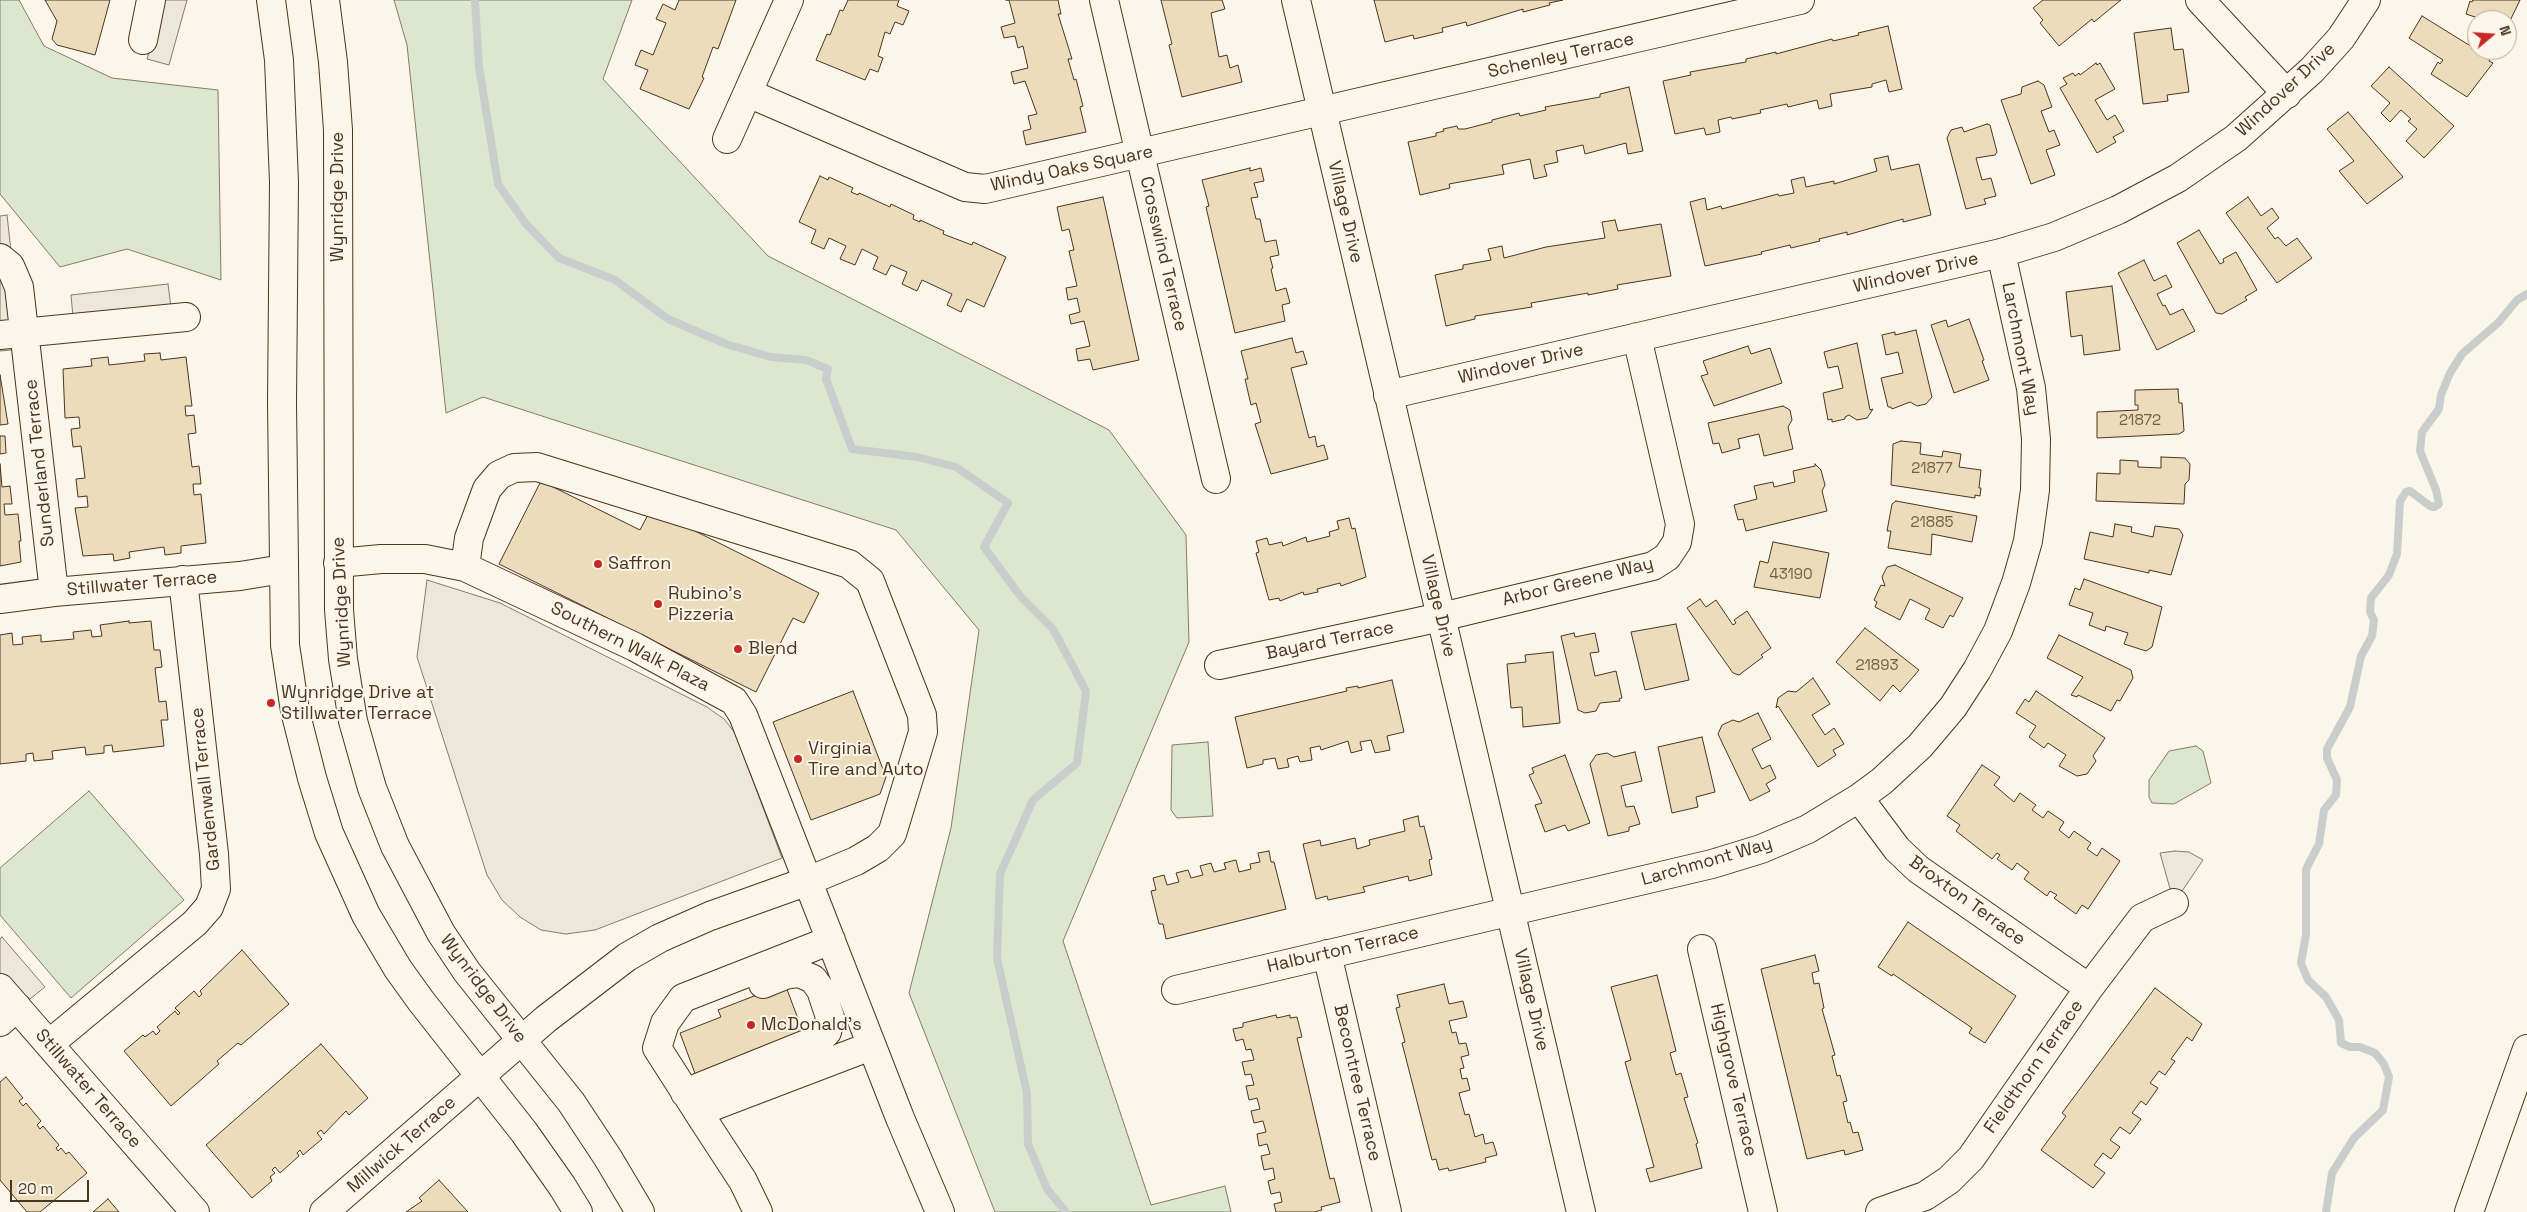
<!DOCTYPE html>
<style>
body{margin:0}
#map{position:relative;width:2527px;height:1212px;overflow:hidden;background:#fbf6e9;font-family:"Space Grotesk",sans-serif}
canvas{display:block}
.north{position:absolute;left:2467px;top:10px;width:50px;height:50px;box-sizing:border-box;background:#fbf6e9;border:1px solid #b4a999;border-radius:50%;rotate:72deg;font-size:14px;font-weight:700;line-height:20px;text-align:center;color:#4a3520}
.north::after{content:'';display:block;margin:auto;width:18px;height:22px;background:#c62828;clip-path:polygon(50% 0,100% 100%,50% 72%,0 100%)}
.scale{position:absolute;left:10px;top:1180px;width:79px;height:22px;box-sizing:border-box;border:2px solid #4a3520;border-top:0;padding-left:6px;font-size:15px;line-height:18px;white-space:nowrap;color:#4a3520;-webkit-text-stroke:4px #fbf6e9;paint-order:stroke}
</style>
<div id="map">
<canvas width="2527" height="1212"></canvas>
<div class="north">N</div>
<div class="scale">20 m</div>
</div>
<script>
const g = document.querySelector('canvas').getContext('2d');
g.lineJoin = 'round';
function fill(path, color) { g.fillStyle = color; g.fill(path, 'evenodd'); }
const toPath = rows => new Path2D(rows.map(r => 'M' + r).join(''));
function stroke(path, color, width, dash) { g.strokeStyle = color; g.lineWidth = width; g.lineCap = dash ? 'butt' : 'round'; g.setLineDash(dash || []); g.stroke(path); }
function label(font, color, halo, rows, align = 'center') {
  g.font = font + ' "Space Grotesk",sans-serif'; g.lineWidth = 4; g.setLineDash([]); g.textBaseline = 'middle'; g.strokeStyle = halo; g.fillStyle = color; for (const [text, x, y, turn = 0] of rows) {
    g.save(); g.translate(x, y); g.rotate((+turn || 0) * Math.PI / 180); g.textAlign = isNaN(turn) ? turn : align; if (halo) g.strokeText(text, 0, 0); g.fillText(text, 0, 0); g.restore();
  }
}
const green = toPath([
 [0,0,19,0,44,46,112,78,218,90,221,280,127,249,60,267,0,194,0,0],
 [394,0,632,0,603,79,768,256,1109,430,1186,535,1189,642,1063,941,1151,1205,1225,1186,1231,1212,995,1212,909,993,951,828,979,630,896,530,483,397,446,413,407,45,394,0],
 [1208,742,1213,816,1177,818,1171,810,1172,745,1208,742],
 [2196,746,2203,751,2211,783,2174,804,2152,803,2149,797,2149,780,2169,751,2196,746],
 [89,791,184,900,71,998,0,915,0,868,89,791]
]);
fill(green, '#dce7d0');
stroke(green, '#887966', 1);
const parking = toPath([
 [165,0,187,0,169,65,147,59,165,0],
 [7,215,22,349,0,351,0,216,7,215],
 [168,284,171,307,73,317,71,295,168,284],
 [427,580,500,603,707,707,724,719,735,733,782,858,595,930,566,934,541,930,520,917,502,900,487,875,417,657,427,580],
 [2175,851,2189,852,2203,860,2174,903,2160,853,2175,851],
 [2,937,45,987,30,999,0,1002,0,939,2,937]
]);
fill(parking, '#ede7d9');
stroke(parking, '#887966', 1);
stroke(toPath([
 [475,0,479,67,498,184,526,224,559,258,615,280,668,319,726,344,771,357,806,360,828,369,826,379,852,449,917,457,956,467,1008,503,984,547,1021,597,1053,629,1086,691,1077,763,1033,800,1000,874,997,958,1027,1093,1028,1144,1047,1189,1066,1212],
 [2326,1212,2332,1173,2354,1138,2383,1110,2389,1077,2384,1064,2375,1053,2360,1047,2350,1047,2341,1043,2339,1020,2326,997,2308,980,2301,963,2306,935,2306,869,2319,844,2324,810,2336,795,2337,780,2327,758,2327,749,2350,707,2361,656,2372,636,2374,620,2370,612,2371,598,2389,575,2397,554,2400,501,2406,492,2410,491,2430,506,2434,507,2439,504,2436,490,2420,451,2422,432,2439,409,2441,395,2450,373,2462,354,2499,322,2517,300,2527,294]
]), '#c9cecd', 8);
const building = toPath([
 [45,0,110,0,95,55,57,45,52,39,57,21,45,0],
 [679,0,736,0,718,49,713,47,702,77,704,78,689,109,640,89,648,70,635,65,641,50,653,55,666,23,656,19,663,4,675,10,679,0],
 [848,0,899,0,897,6,909,11,903,25,895,22,890,34,885,32,878,56,883,58,878,72,870,69,865,80,816,60,827,34,830,35,840,10,843,11,848,0],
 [1006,0,1058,0,1061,14,1058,14,1072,59,1068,59,1074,80,1076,79,1083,106,1080,107,1086,132,1026,145,1023,131,1031,129,1028,116,1037,114,1025,81,1014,84,1011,72,1028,68,1023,46,1018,48,1015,36,1004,38,1001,27,1015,23,1009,0,1006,0],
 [1161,0,1222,0,1225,9,1211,13,1219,57,1227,55,1230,68,1238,65,1242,82,1182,97,1169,45,1172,44,1161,0],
 [1374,0,1563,0,1549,3,1550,5,1523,12,1523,9,1467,26,1466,22,1442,28,1443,32,1414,39,1413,35,1385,42,1374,0],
 [2043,0,2121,0,2094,22,2092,19,2059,46,2040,23,2043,20,2033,8,2043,0],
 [2473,0,2520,0,2507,27,2507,20,2484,20,2466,14,2470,1,2472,2,2473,0],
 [2422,16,2490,58,2489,61,2493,63,2467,97,2431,74,2438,62,2440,64,2443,60,2409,38,2422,16],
 [1888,26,1902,89,1889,92,1886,80,1872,84,1872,87,1830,94,1832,106,1819,109,1817,100,1788,107,1787,104,1760,110,1761,113,1732,119,1731,117,1718,120,1720,132,1706,135,1704,128,1675,134,1663,81,1691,75,1690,72,1746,62,1746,59,1776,52,1776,54,1832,39,1833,41,1859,35,1858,33,1888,26],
 [2171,28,2174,50,2183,49,2189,92,2167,95,2168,101,2143,104,2134,33,2171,28],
 [2096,63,2097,65,2100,63,2115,89,2095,100,2107,120,2115,115,2124,131,2113,137,2116,142,2097,153,2060,88,2067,84,2063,78,2073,73,2075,76,2079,73,2080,75,2096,63],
 [2389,67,2454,126,2424,158,2406,141,2417,129,2408,121,2411,119,2401,110,2390,122,2381,113,2390,103,2371,86,2389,67],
 [2038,81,2044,85,2052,107,2041,111,2049,132,2054,130,2060,145,2046,150,2055,175,2031,184,2001,100,2021,94,2022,87,2038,81],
 [1629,87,1643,151,1628,154,1626,143,1585,154,1583,145,1556,151,1558,162,1544,165,1547,176,1534,179,1530,159,1502,165,1504,174,1449,184,1450,188,1420,195,1408,142,1436,136,1436,133,1444,131,1443,129,1457,126,1458,129,1465,129,1492,122,1492,120,1519,113,1520,116,1546,110,1545,107,1600,97,1600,94,1629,87],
 [2348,112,2403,177,2367,204,2339,171,2354,161,2327,129,2348,112],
 [1987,124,1990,125,1997,152,1995,155,1976,158,1982,180,1991,178,1996,196,1984,199,1986,204,1966,209,1947,138,1951,130,1962,127,1964,132,1987,124],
 [1888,156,1891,170,1919,164,1931,215,1903,222,1903,219,1847,235,1847,232,1819,239,1820,241,1791,248,1790,245,1761,252,1762,254,1705,266,1690,202,1705,198,1707,210,1721,206,1722,209,1778,194,1779,196,1794,193,1791,180,1804,177,1806,187,1834,181,1834,184,1877,171,1874,159,1888,156],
 [1250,168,1250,171,1261,168,1264,181,1254,183,1258,197,1251,198,1256,219,1260,219,1265,242,1276,240,1279,255,1270,257,1273,268,1271,269,1276,291,1286,288,1290,303,1282,305,1285,321,1235,333,1206,207,1209,206,1202,180,1250,168],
 [820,176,828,180,829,177,853,188,851,192,858,195,859,193,890,207,891,204,914,215,913,219,920,222,920,220,944,231,943,234,972,245,973,242,1006,257,984,307,967,299,961,312,947,305,952,294,922,280,917,291,902,284,907,272,891,265,886,275,873,269,878,257,862,249,855,265,840,259,846,246,829,238,824,249,811,243,816,230,799,222,820,176],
 [1103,197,1139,360,1093,370,1090,359,1078,361,1076,349,1090,346,1084,321,1071,324,1069,315,1080,312,1077,298,1068,300,1066,288,1077,286,1069,251,1074,250,1069,229,1062,231,1057,207,1103,197],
 [2248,197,2261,216,2272,208,2279,218,2267,228,2275,239,2278,237,2286,246,2297,238,2312,258,2277,283,2226,213,2248,197],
 [1615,220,1618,231,1661,224,1671,276,1617,285,1618,289,1588,295,1588,293,1531,303,1532,307,1475,316,1475,319,1446,326,1435,275,1463,269,1463,265,1491,260,1488,249,1502,246,1504,258,1546,247,1605,238,1602,222,1615,220],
 [2199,230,2220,264,2224,262,2223,259,2236,252,2257,290,2245,297,2247,300,2222,314,2216,313,2177,243,2199,230],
 [2144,260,2154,281,2166,275,2172,287,2157,294,2163,306,2165,305,2170,315,2183,309,2195,331,2157,350,2118,273,2144,260],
 [2112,286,2120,350,2084,355,2082,335,2071,337,2066,292,2112,286],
 [1969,319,1984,360,1982,361,1989,380,1954,393,1931,325,1946,320,1948,327,1969,319],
 [1916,330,1932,397,1926,404,1917,406,1910,402,1892,409,1891,407,1888,407,1881,378,1903,373,1898,352,1886,355,1882,335,1895,332,1895,335,1916,330],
 [1292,338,1296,353,1303,351,1307,364,1291,368,1309,438,1315,436,1317,447,1324,445,1328,459,1271,474,1255,424,1261,422,1256,403,1251,405,1245,379,1248,379,1241,351,1292,338],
 [1857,343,1870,410,1873,409,1867,418,1857,420,1849,415,1845,417,1845,419,1832,422,1832,419,1828,420,1823,393,1843,388,1838,366,1828,368,1824,352,1857,343],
 [1748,346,1751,354,1770,348,1782,383,1714,406,1701,376,1708,374,1703,361,1748,346],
 [160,353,161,360,186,357,192,406,185,406,186,416,194,415,196,433,188,434,192,467,199,466,201,484,193,484,194,495,201,494,206,543,181,546,181,553,165,555,164,547,129,552,130,558,114,561,113,554,83,556,75,508,88,507,87,496,78,497,76,479,85,478,81,446,73,447,71,429,80,428,79,417,65,418,63,369,92,366,91,359,108,357,109,365,145,361,144,354,160,353],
 [0,375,8,424,0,425,0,375],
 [2178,389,2179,403,2182,403,2184,431,2179,434,2097,438,2097,412,2138,410,2138,405,2135,405,2135,390,2178,389],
 [1783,406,1790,410,1792,420,1788,427,1793,449,1764,456,1759,434,1738,439,1740,448,1722,453,1719,443,1713,444,1708,423,1783,406],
 [0,436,5,436,6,453,0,454,0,436],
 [1901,441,1921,443,1920,454,1942,457,1943,451,1961,454,1959,467,1981,470,1979,488,1981,488,1980,496,1975,495,1975,498,1891,485,1893,444,1901,441],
 [2161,457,2185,458,2190,464,2189,480,2185,484,2184,504,2096,501,2097,473,2120,474,2120,460,2138,461,2138,467,2161,468,2161,457],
 [0,464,2,487,10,486,12,504,4,504,5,515,18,514,21,541,19,541,21,562,0,566,0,464],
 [1815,464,1821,470,1825,485,1822,491,1827,511,1746,531,1743,519,1738,520,1734,505,1757,499,1754,486,1773,482,1774,487,1795,482,1793,471,1815,466,1815,464],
 [541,481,640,530,651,509,819,593,804,623,793,618,756,692,499,564,541,481],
 [1896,501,1977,516,1972,542,1932,534,1931,555,1888,548,1891,531,1887,531,1892,504,1896,501],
 [1349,518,1352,529,1355,528,1366,577,1341,586,1340,583,1317,589,1318,592,1304,595,1303,592,1280,601,1279,598,1269,600,1256,553,1259,552,1256,541,1267,538,1269,545,1282,542,1283,546,1306,537,1307,542,1330,536,1329,532,1339,529,1337,521,1349,518],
 [2115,524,2132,527,2131,532,2153,537,2155,526,2179,529,2183,535,2171,575,2149,570,2149,573,2084,559,2090,532,2113,537,2115,524],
 [1773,542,1829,553,1820,598,1754,587,1760,561,1768,563,1773,542],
 [1895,565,1963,598,1953,617,1950,615,1943,628,1925,619,1930,609,1910,599,1900,620,1875,607,1877,602,1874,600,1881,585,1885,586,1882,577,1887,567,1895,565],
 [2084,579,2162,607,2152,647,2146,651,2124,644,2128,633,2106,626,2105,631,2089,625,2093,613,2069,605,2075,588,2080,590,2084,579],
 [1700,599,1706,607,1716,600,1733,625,1736,623,1734,620,1747,611,1771,648,1761,655,1763,657,1739,675,1733,673,1687,608,1700,599],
 [129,621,129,623,151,621,154,650,160,650,162,667,155,668,159,702,166,701,168,720,161,720,164,746,113,752,112,745,104,746,104,753,86,755,85,747,52,751,53,759,34,761,33,753,26,754,26,761,0,764,0,635,12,633,13,645,23,644,22,637,41,635,41,642,74,639,73,632,91,630,92,637,102,636,100,625,129,621],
 [1676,624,1689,680,1645,690,1631,632,1676,624],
 [1865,628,1919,670,1900,692,1893,685,1880,701,1836,662,1865,628],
 [1574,633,1575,637,1595,633,1599,652,1590,653,1595,676,1616,671,1622,698,1619,699,1620,701,1600,703,1596,711,1585,713,1578,710,1561,636,1574,633],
 [2059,635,2131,670,2133,678,2120,701,2117,700,2111,711,2078,695,2077,697,2071,695,2083,677,2047,658,2059,635],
 [1553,652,1560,723,1523,727,1522,707,1511,708,1507,664,1526,662,1525,655,1553,652],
 [1813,678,1830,704,1812,715,1825,735,1834,728,1844,744,1833,750,1836,755,1818,767,1778,706,1776,708,1778,698,1788,691,1796,692,1813,678],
 [1392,680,1404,732,1387,736,1390,750,1375,753,1371,740,1360,742,1362,750,1351,753,1348,741,1321,750,1320,746,1310,748,1312,760,1300,762,1298,756,1287,759,1289,767,1278,769,1275,758,1263,760,1263,764,1247,768,1235,717,1347,691,1346,688,1358,686,1358,688,1392,680],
 [853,691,886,777,880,794,811,820,773,722,853,691],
 [2036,691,2105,738,2093,756,2096,761,2087,774,2077,776,2059,766,2066,755,2048,743,2044,748,2029,737,2036,726,2016,713,2025,699,2029,702,2036,691],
 [1758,713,1771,739,1752,749,1762,769,1770,765,1776,778,1766,784,1770,791,1750,801,1718,734,1722,725,1733,720,1739,722,1758,713],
 [1702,737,1715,792,1696,797,1698,807,1672,813,1658,747,1702,737],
 [1635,752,1642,781,1621,786,1626,807,1634,806,1640,824,1629,827,1629,831,1608,836,1590,764,1596,755,1607,753,1614,757,1635,752],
 [1565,755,1590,823,1568,831,1565,825,1545,832,1535,805,1542,803,1529,775,1534,773,1532,768,1565,755],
 [1982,765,2000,777,1994,785,2014,802,2020,793,2036,805,2032,810,2043,818,2048,811,2064,822,2059,830,2069,838,2074,831,2091,843,2087,849,2097,856,2102,848,2120,861,2088,909,2082,905,2076,914,2054,898,2057,895,2050,891,2047,896,2024,879,2029,872,2017,863,2012,870,1997,859,2000,855,1997,853,1992,859,1956,831,1960,825,1947,816,1982,765],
 [1418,816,1420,827,1424,826,1432,859,1429,860,1432,875,1409,881,1408,876,1363,887,1365,892,1328,900,1327,896,1316,899,1303,844,1320,840,1321,846,1355,838,1357,849,1370,845,1369,840,1405,831,1403,820,1418,816],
 [1269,851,1271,862,1274,862,1286,909,1166,939,1163,924,1159,924,1151,891,1156,890,1153,878,1164,875,1167,885,1179,882,1176,873,1188,870,1191,878,1203,875,1200,866,1211,863,1214,872,1226,869,1224,863,1236,860,1239,872,1251,869,1250,864,1260,862,1258,853,1269,851],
 [1908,922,2016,996,1985,1043,1969,1033,1972,1028,1893,974,1892,976,1878,967,1908,922],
 [242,950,289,1004,241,1045,238,1043,217,1061,219,1064,171,1106,124,1051,143,1035,145,1037,153,1031,156,1035,160,1031,157,1027,175,1011,178,1015,180,1013,175,1008,194,991,199,997,202,994,200,991,242,950],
 [1815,955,1819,971,1812,973,1814,984,1819,983,1824,1008,1822,1009,1835,1055,1832,1056,1837,1076,1840,1075,1847,1101,1843,1102,1848,1123,1850,1122,1853,1133,1858,1132,1863,1150,1845,1155,1844,1150,1807,1159,1761,969,1815,955],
 [1657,975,1676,1051,1670,1053,1676,1075,1681,1073,1688,1097,1684,1098,1698,1143,1696,1144,1702,1168,1650,1182,1646,1169,1654,1167,1625,1062,1631,1060,1611,987,1657,975],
 [785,984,804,1035,696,1076,680,1033,721,1017,718,1010,785,984],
 [1444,984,1449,1004,1463,1001,1467,1017,1449,1021,1452,1033,1456,1032,1459,1044,1466,1043,1469,1055,1461,1057,1464,1068,1460,1069,1462,1079,1467,1078,1470,1090,1459,1093,1465,1115,1469,1114,1475,1137,1483,1134,1485,1144,1493,1142,1497,1155,1485,1158,1486,1162,1449,1171,1448,1168,1439,1170,1436,1159,1432,1160,1402,1043,1405,1042,1396,1008,1400,1007,1397,995,1444,984],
 [2155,988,2202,1024,2192,1041,2187,1037,2171,1059,2175,1061,2165,1075,2159,1071,2150,1083,2158,1088,2146,1105,2141,1101,2132,1113,2141,1119,2130,1134,2120,1127,2110,1140,2120,1147,2111,1159,2103,1153,2094,1165,2105,1173,2093,1188,2041,1150,2066,1116,2062,1113,2155,988],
 [1276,1015,1277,1018,1290,1015,1290,1018,1297,1017,1302,1037,1297,1038,1330,1179,1334,1178,1340,1202,1321,1207,1322,1210,1314,1212,1276,1212,1274,1204,1282,1202,1280,1192,1271,1194,1268,1181,1275,1179,1273,1168,1264,1170,1261,1156,1270,1154,1267,1144,1259,1146,1257,1134,1266,1132,1263,1121,1254,1123,1251,1111,1260,1109,1257,1098,1249,1100,1246,1086,1254,1085,1251,1074,1245,1075,1242,1062,1254,1060,1251,1049,1246,1050,1243,1039,1236,1041,1233,1029,1243,1027,1243,1023,1276,1015],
 [321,1044,368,1098,349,1115,346,1111,324,1134,321,1130,317,1133,322,1139,303,1155,300,1150,297,1153,299,1156,280,1173,275,1167,272,1170,275,1173,270,1177,272,1181,252,1198,206,1145,321,1044],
 [6,1077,23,1098,19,1101,23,1106,26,1103,41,1121,37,1125,40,1129,43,1126,59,1145,56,1148,58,1151,61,1148,66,1154,69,1152,87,1173,40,1212,27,1212,0,1180,0,1082,6,1077],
 [439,1180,468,1212,406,1212,422,1201,419,1198,439,1180],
 [108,1199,119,1212,93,1212,108,1199]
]);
fill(building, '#ecdcbc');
stroke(building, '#4a3520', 1);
const minor = toPath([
 [271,0,279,60,284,182,282,402,285,645,295,711,312,778,329,833,366,915,398,969,421,1001,524,1132,562,1186,578,1212],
 [325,0,333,62,338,130,339,610,343,659,353,721,372,788,395,846,441,933,467,972,571,1102,608,1158,640,1212],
 [1104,0,1216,479],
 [1296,0,1581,1212],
 [2200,0,2287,94],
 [143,40,151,0],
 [748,93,965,187,985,189,1800,0],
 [727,139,789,0],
 [0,258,10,266,19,287,54,592],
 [0,335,186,317],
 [1388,395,2001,253,2054,237,2118,210,2178,178,2236,138,2312,70,2341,38,2366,0],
 [338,563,381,559,425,559,465,567,635,647,734,701,743,715,900,1118,940,1212],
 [0,599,54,592,240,576,283,569],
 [1219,665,1441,617,1653,566,1667,557,1677,542,1680,524,1637,337],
 [1859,798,1897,849,1918,869,2089,988],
 [831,940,683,998,665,1023,657,1048,698,1112,871,1046],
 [1702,949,1763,1212],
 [1327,954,1387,1212],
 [0,988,195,1212],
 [1176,990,1712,864,1761,849,1808,829,1859,798,1882,781,1920,746,1953,707,1977,670,1998,631,2016,583,2028,541,2035,490,2036,439,2031,388,2001,253],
 [0,1022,17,1007],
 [49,1044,195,923,209,907,216,889,214,854,183,580],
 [685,1093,819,1039,827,1032,830,1017,821,990,813,979,799,973,785,975,763,984],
 [698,1112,743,1181,758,1212],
 [324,1212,546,1019,627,957,660,938,710,916,808,881,856,861,878,848,892,834,923,732,922,715,870,581,849,564,537,467,514,468,499,475,487,489,469,538,465,567],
 [1880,1212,1925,1196,1949,1180,1971,1158,2089,988,2142,918,2174,903],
 [2469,1212,2527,1049]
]);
stroke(minor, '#4a3520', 30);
stroke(minor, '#fbf6e9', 28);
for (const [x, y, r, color] of [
 [598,564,5,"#c62828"],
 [658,604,5,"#c62828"],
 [738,649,5,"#c62828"],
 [271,703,5,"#c62828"],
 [798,759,5,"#c62828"],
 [751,1025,5,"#c62828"]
]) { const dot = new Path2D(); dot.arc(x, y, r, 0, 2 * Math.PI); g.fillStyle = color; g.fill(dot); stroke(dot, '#fbf6e9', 2); }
label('15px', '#725f47', null, [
 ["21872",2140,421],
 ["21877",1932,469],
 ["21885",1932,523],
 ["43190",1791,575],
 ["21893",1877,666]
]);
label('18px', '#4a3520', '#fbf6e9', [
 ["Schenley Terrace",1561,56,-13],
 ["Windover Drive",2286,90,-43],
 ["Windy Oaks Square",1072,169,-12],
 ["Wynridge Drive",338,197,-90],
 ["Village Drive",1345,212,77],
 ["Crosswind Terrace",1163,254,77],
 ["Windover Drive",1916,273,-13],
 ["Larchmont Way",2020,349,79],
 ["Windover Drive",1521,364,-13],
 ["Sunderland Terrace",40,463,-96],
 ["Arbor Greene Way",1578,582,-14],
 ["Stillwater Terrace",142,584,-5],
 ["Wynridge Drive",342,602,-93],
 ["Village Drive",1438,606,77],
 ["Bayard Terrace",1330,641,-12],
 ["Southern Walk Plaza",630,647,27],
 ["Gardenwall Terrace",206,789,-96],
 ["Larchmont Way",1707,862,-16],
 ["Broxton Terrace",1967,901,36],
 ["Halburton Terrace",1343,950,-13],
 ["Wynridge Drive",483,989,53],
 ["Village Drive",1531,1000,77],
 ["Fieldthorn Terrace",2034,1067,-55],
 ["Highgrove Terrace",1733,1080,77],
 ["Becontree Terrace",1357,1083,77],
 ["Stillwater Terrace",88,1089,49],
 ["Millwick Terrace",402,1145,-41]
]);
label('18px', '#4a3520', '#fbf6e9', [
 ["Saffron",608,564],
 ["Rubino's",668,594],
 ["Pizzeria",668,615],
 ["Blend",748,649],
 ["Wynridge Drive at",281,693],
 ["Stillwater Terrace",281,714],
 ["Virginia",808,749],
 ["Tire and Auto",808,770],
 ["McDonald's",761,1025]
], 'left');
</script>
